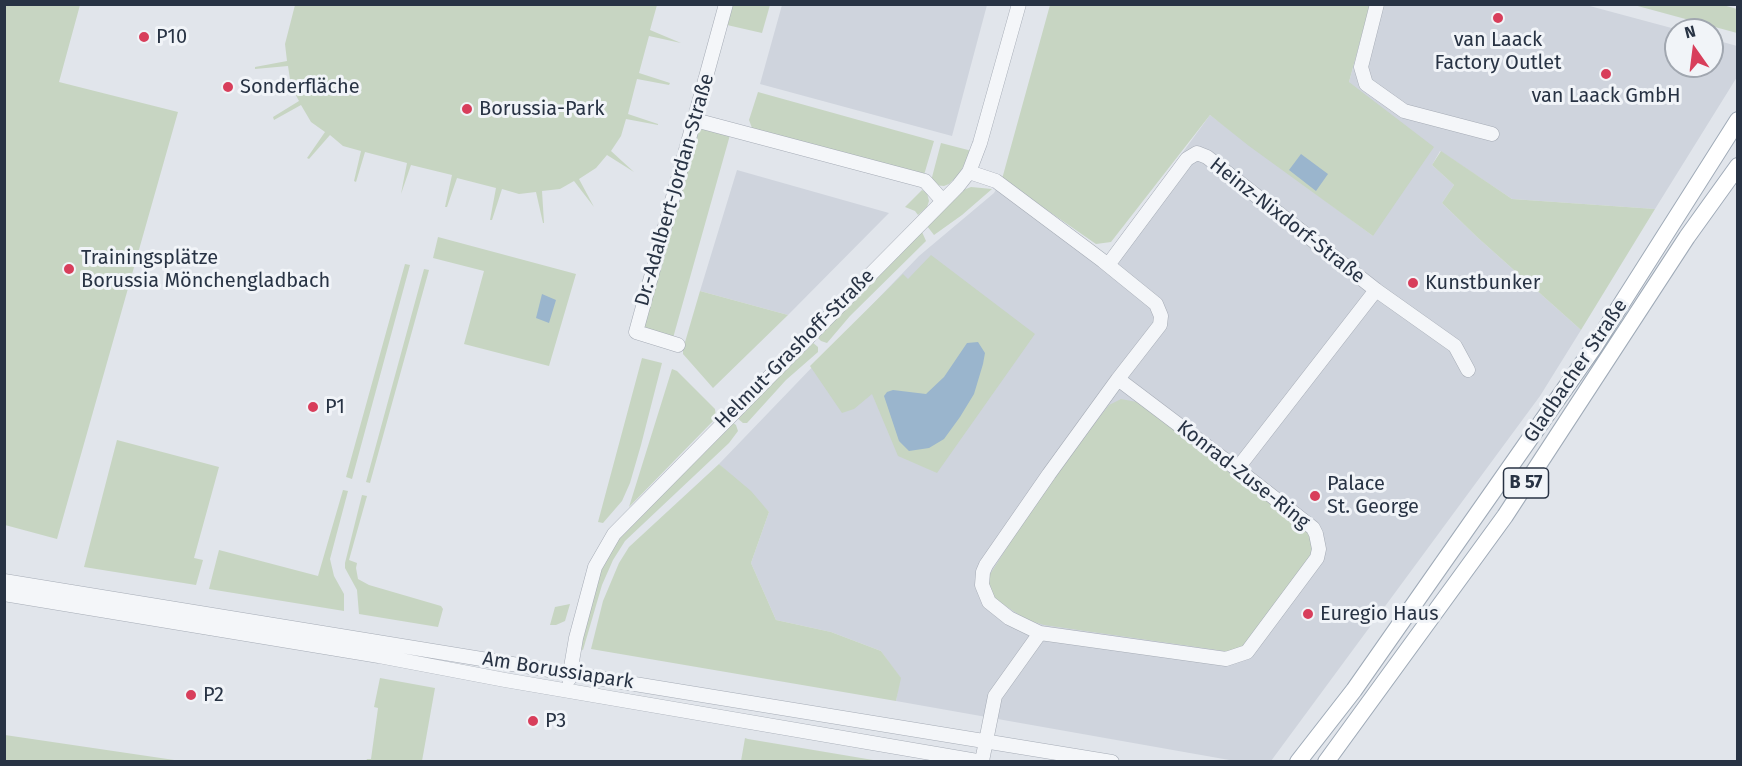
<!DOCTYPE html>
<meta charset="utf-8">
<style>
body{margin:0}
#map{position:relative;width:1742px;height:766px;overflow:hidden;background:#e1e5eb;font-family:"Fira Sans",sans-serif}
canvas{display:block}
.frame{position:absolute;inset:0;border:6px solid #283344;pointer-events:none}
.north{position:absolute;left:1664px;top:18px;width:60px;height:60px;box-sizing:border-box;background:#f1f4f8;border:2px solid #a1a7b0;border-radius:50%;rotate:346deg;font-size:16px;font-weight:700;line-height:24px;text-align:center;color:#283344}
.north::after{content:'';display:block;margin:auto;width:21px;height:27px;background:#d83e5b;clip-path:polygon(50% 0,100% 100%,50% 72%,0 100%)}
</style>
<div id="map">
<canvas width="1742" height="766"></canvas>
<div class="frame"></div>
<div class="north">N</div>
</div>
<script>
const g = document.querySelector('canvas').getContext('2d');
g.lineJoin = 'round';
function fill(path, color) { g.fillStyle = color; g.fill(path, 'evenodd'); }
const toPath = rows => new Path2D(rows.map(r => 'M' + r).join(''));
function stroke(path, color, width, dash) { g.strokeStyle = color; g.lineWidth = width; g.lineCap = dash ? 'butt' : 'round'; g.setLineDash(dash || []); g.stroke(path); }
function label(font, color, halo, rows, align = 'center') {
  g.font = font + ' "Fira Sans",sans-serif'; g.lineWidth = 6; g.setLineDash([]); g.textBaseline = 'middle'; g.strokeStyle = halo; g.fillStyle = color; for (const [text, x, y, turn = 0] of rows) {
    g.save(); g.translate(x, y); g.rotate((+turn || 0) * Math.PI / 180); g.textAlign = isNaN(turn) ? turn : align; if (halo) g.strokeText(text, 0, 0); g.fillText(text, 0, 0); g.restore();
  }
}
fill(toPath([
 [782,5,987,5,952,136,760,84],
 [1370,5,1586,5,1679,30,1676,30,1676,66,1712,66,1712,39,1737,46,1737,77,1655,209,1512,199,1440,151,1432,165,1454,185,1442,203,1477,237,1581,330,1540,396,1271,761,1235,761,896,701,900,678,881,651,831,632,776,620,751,563,769,512,719,464,919,256,994,193,1002,179,1107,256,1210,115,1373,236,1349,82],
 [737,170,889,213,788,315,700,291]
]), '#cfd4dd');
fill(toPath([
 [4,5,80,5,59,82,178,112,57,539,5,525],
 [295,5,657,5,650,30,681,43,649,36,639,73,670,83,669,85,637,79,628,114,658,124,658,125,626,119,621,136,611,151,634,172,607,155,596,168,579,179,594,207,574,181,560,189,542,191,544,223,543,223,536,192,519,194,502,189,492,220,490,220,496,188,457,178,447,207,445,207,452,175,411,165,401,194,407,163,365,152,356,182,354,181,361,151,343,146,330,135,309,159,307,158,325,132,311,122,301,105,274,120,273,117,299,101,291,86,288,66,255,69,255,67,287,61,285,44],
 [732,5,770,5,762,33,727,25],
 [1050,5,1370,5,1349,82,1434,147,1373,236,1249,146,1210,115,1111,242,1096,244,1002,179],
 [1634,5,1723,5,1737,9,1737,33],
 [758,92,934,141,924,175,752,128,749,120],
 [699,127,730,135,673,338,642,329],
 [941,143,972,151,959,174,949,184,944,186,934,185,931,181],
 [1441,151,1512,199,1655,209,1581,330,1477,237,1442,203,1454,185,1432,165],
 [971,187,992,189,962,215,934,235,927,226,963,190],
 [922,190,927,193,929,201,927,207,918,215,915,211,905,207],
 [922,232,926,241,850,316,827,343,821,341,817,337],
 [438,237,576,274,549,366,464,344,484,271,433,258],
 [931,255,1035,334,937,473,898,456,872,394,854,409,842,413,810,366,903,274,908,279],
 [405,264,410,265,352,479,346,477],
 [424,269,429,270,370,483,366,482],
 [700,291,788,315,713,388,683,354,683,349],
 [812,342,818,347,818,352,786,380,747,423,743,423,737,418],
 [642,358,662,363,641,445,630,483,622,501,603,523,598,522],
 [672,369,677,371,715,409,716,418,629,507],
 [1121,399,1137,402,1304,528,1310,537,1313,553,1243,648,1231,652,1044,625,1027,620,992,597,987,579,1048,483,1109,405],
 [732,422,736,425,738,431,729,443,625,541,613,560,602,585,583,650,580,649,601,571,609,552,622,533],
 [117,440,219,467,194,558,203,560,196,585,84,567],
 [719,464,751,491,769,512,751,563,776,620,831,632,881,651,901,678,896,701,591,649,603,601,619,563,629,547],
 [343,490,348,491,330,559,334,576,344,594,344,611,209,589,219,550,318,576],
 [362,495,367,496,349,560,357,563,356,568,358,579,369,585,441,606,443,609,438,627,359,614,357,590,345,568,345,563],
 [570,604,565,621,556,625,550,625,555,607],
 [380,678,435,688,422,761,366,761,367,759,371,759,378,708,374,707],
 [5,735,181,761,5,761],
 [745,738,748,739,879,761,741,761]
]), '#c7d5c2');
fill(toPath([
 [1301,154,1328,174,1316,191,1289,170],
 [542,294,556,300,549,323,536,318],
 [978,342,985,353,983,364,974,394,960,417,944,439,929,448,909,451,899,441,884,396,887,392,893,390,926,394,944,377,967,343]
]), '#9ab5cd');
const minor = toPath([
 [1377,4,1361,67,1366,84,1404,111,1492,134],
 [695,120,925,181,942,200],
 [969,172,996,181,1103,261,1156,304,1161,316,1160,325,1118,379],
 [1108,265,1187,159,1197,153,1207,157,1376,290,1455,346,1468,370],
 [678,345,636,332,726,4],
 [1237,469,1376,290],
 [4,581,1112,762],
 [4,594,379,656,505,680,983,762],
 [569,679,576,638,595,567,614,534,958,186,969,172,980,143,1019,4],
 [982,761,995,696,1040,633,1226,659,1247,652,1317,558,1319,549,1316,534,1313,528,1237,469,1118,379,1049,474,986,565,983,572,982,585,989,602,1009,618,1040,633]
]);
const major = toPath([
 [1298,762,1354,690,1594,347,1738,120],
 [1326,762,1505,516,1687,237,1738,166]
]);
stroke(minor, '#a6acb6', 15);
stroke(major, '#9faab7', 18);
stroke(minor, '#f4f6f9', 14);
stroke(major, '#fff', 16);
for (const [x, y, r, color] of [
 [1498,18,6,"#d83e5b"],
 [144,37,6,"#d83e5b"],
 [1606,74,6,"#d83e5b"],
 [228,87,6,"#d83e5b"],
 [467,109,6,"#d83e5b"],
 [69,269,6,"#d83e5b"],
 [1413,283,6,"#d83e5b"],
 [313,407,6,"#d83e5b"],
 [1315,496,6,"#d83e5b"],
 [1308,614,6,"#d83e5b"],
 [191,695,6,"#d83e5b"],
 [533,721,6,"#d83e5b"]
]) { const dot = new Path2D(); dot.arc(x, y, r, 0, 2 * Math.PI); g.fillStyle = color; g.fill(dot); stroke(dot, '#f1f4f8', 2); }
for (const [x, y, w] of [
 [1526,483,45]
]) { const box = new Path2D(); box.roundRect(x - w / 2, y - 15, w, 30, 4.5); g.fillStyle = '#f1f4f8'; g.fill(box); stroke(box, '#283344', 1.5); }
label('bold 18px', '#283344', null, [
 ["B 57",1526,483]
]);
label('20px', '#283344', '#f1f4f8', [
 ["P10",156,37],
 ["van Laack",1498,40,"center"],
 ["Factory Outlet",1498,63,"center"],
 ["Sonderfläche",240,87],
 ["van Laack GmbH",1606,96,"center"],
 ["Borussia-Park",479,109],
 ["Trainingsplätze",81,258],
 ["Borussia Mönchengladbach",81,281],
 ["Kunstbunker",1425,283],
 ["P1",325,407],
 ["Palace",1327,484],
 ["St. George",1327,507],
 ["Euregio Haus",1320,614],
 ["P2",203,695],
 ["P3",545,721]
], 'left');
label('20px', '#283344', '#f1f4f8', [
 ["Dr.-Adalbert-Jordan-Straße",675,190,-74],
 ["Heinz-Nixdorf-Straße",1287,221,38],
 ["Helmut-Grashoff-Straße",795,349,-45],
 ["Gladbacher Straße",1576,371,-56],
 ["Konrad-Zuse-Ring",1243,475,38],
 ["Am Borussiapark",558,671,9]
]);
</script>
